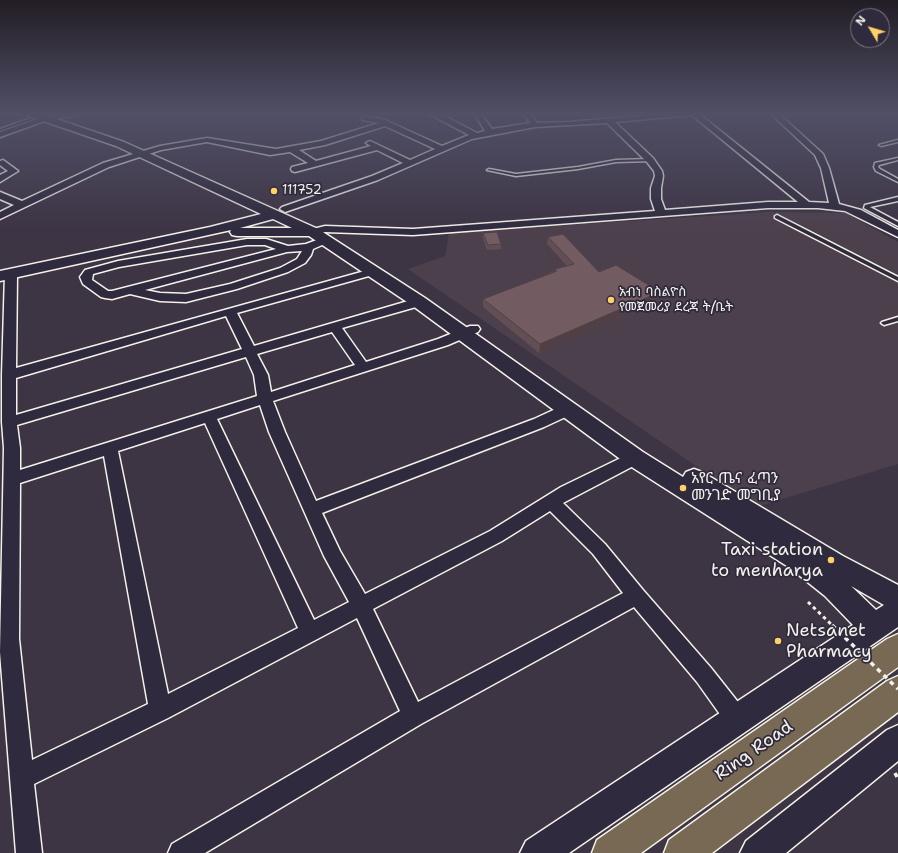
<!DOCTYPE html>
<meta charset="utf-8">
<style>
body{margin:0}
#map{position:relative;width:898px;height:853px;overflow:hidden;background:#3d3444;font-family:"Shantell Sans",sans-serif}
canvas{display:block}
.north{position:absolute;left:850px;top:8px;width:40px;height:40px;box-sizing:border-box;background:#2f2a3d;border:1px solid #7e7a81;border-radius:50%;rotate:308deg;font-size:11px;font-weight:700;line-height:16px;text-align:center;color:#f4f1e8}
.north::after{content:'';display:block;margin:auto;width:14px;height:18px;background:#ffd166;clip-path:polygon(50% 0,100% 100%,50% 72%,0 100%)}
</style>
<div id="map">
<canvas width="898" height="853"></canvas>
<div class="north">N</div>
</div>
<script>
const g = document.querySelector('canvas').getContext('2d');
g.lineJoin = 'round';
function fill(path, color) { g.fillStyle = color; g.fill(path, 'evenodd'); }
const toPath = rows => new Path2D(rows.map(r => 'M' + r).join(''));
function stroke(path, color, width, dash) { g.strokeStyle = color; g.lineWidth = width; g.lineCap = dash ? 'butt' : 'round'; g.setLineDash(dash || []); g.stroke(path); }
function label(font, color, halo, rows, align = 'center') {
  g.font = font + ' "Shantell Sans","Noto Sans Ethiopic",sans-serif'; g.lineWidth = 3.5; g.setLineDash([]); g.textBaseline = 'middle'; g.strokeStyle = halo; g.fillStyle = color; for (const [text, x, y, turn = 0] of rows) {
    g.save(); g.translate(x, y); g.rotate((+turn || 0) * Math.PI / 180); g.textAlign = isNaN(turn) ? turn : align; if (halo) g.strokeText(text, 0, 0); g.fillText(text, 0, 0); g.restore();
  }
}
fill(toPath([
 [768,212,846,213,898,242,898,464,756,507,408,269,445,256,449,233]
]), '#4d404d');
const lane = toPath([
 [31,118,34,119,0,131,0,129,31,118],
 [898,140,898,142,881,146,879,145,898,140],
 [898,158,898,160,879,165,878,167,880,169,898,179,898,182,876,171,874,167,875,163,898,158],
 [650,159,652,159,652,161,616,162,578,169,516,176,487,170,489,169,516,174,578,167,616,160,650,159],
 [898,197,898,201,870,207,898,222,898,226,864,208,865,205,898,197],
 [777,215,898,277,898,281,775,218,775,216,777,215],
 [898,317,898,321,884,325,881,323,882,322,898,317]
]);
const street = toPath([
 [66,113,79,113,78,115,55,119,51,117,52,115,66,113],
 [431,113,439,113,477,133,485,131,474,113,480,113,492,129,530,123,523,113,530,113,537,123,569,122,673,113,698,113,809,202,829,203,821,168,815,155,770,113,778,113,823,154,829,168,839,204,861,210,898,230,898,237,845,211,818,208,768,208,413,235,325,232,313,235,308,232,309,230,325,226,413,229,655,211,651,199,651,188,655,176,654,171,647,162,607,123,535,127,472,139,378,180,285,212,280,209,282,207,372,176,403,163,377,150,295,172,292,171,291,169,292,167,308,163,290,152,270,155,207,142,161,150,109,167,0,219,0,212,14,205,0,199,0,192,22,201,103,163,160,146,207,138,276,149,321,141,379,123,363,120,362,118,366,116,385,120,442,146,469,135,431,115,431,113],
 [692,115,798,202,768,202,665,210,661,199,661,188,663,176,662,171,653,158,615,122,692,115],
 [385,126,435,149,410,160,370,141,366,143,371,146,316,161,299,150,325,145,385,126],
 [43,117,46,117,50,119,0,137,0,132,43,117],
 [3,160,18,171,0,182,0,175,8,171,0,165,0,161,3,160],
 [325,237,329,238,330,240,329,242,313,249,311,255,305,263,288,272,237,289,186,302,160,301,130,294,112,299,105,298,101,297,83,284,80,277,85,270,118,261,247,239,266,239,288,246,306,244,325,237],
 [247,245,265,245,276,249,112,291,108,291,92,280,93,274,119,267,247,245],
 [302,251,297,259,280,268,230,284,186,294,160,293,145,290,287,252,302,251],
 [372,269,376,270,378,272,376,274,237,313,254,346,415,299,423,299,425,302,423,305,342,328,366,362,438,339,470,326,478,326,480,329,478,332,448,345,273,401,285,432,316,501,534,419,562,406,567,405,572,406,574,410,572,414,544,427,322,513,340,551,365,594,490,531,561,487,629,454,635,452,641,454,643,458,641,462,563,503,605,544,643,590,711,668,745,711,748,719,745,727,737,730,729,727,697,682,634,607,421,724,205,853,168,853,172,844,400,711,357,618,168,718,34,784,42,853,16,853,0,652,4,448,2,422,2,375,5,273,7,271,11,270,15,271,17,273,16,368,372,269],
 [226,316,242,349,16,415,16,378,226,316],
 [332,332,355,365,271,392,268,375,257,354,332,332],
 [246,357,254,375,257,396,20,470,20,448,17,425,246,357],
 [260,405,269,432,324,556,349,602,314,620,217,419,260,405],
 [205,423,298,628,168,694,118,451,205,423],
 [104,456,148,704,32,760,19,639,20,483,104,456],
 [550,511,593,554,623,593,418,702,373,609,502,541,550,511]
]);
const secondary = toPath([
 [25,113,39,113,124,142,318,229,425,298,643,452,683,477,686,472,694,469,702,472,843,556,898,585,898,627,569,853,520,853,526,841,853,625,825,596,790,568,627,464,413,306,309,236,237,236,232,235,230,232,231,230,0,281,0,271,210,227,261,214,116,146,26,115,25,113],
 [273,219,292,228,240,228,273,219],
 [851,586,884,605,876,610,851,586],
 [898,725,898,761,786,853,740,853,746,841,887,730,898,725]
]);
const highway = toPath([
 [898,634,898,667,641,853,592,853,597,840,887,639,898,634],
 [898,676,898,712,712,853,664,853,669,840,887,681,898,676]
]);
stroke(lane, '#f4f1e8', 3);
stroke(street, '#f4f1e8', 3);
stroke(secondary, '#f4f1e8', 3);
stroke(highway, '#f4f1e8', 3);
stroke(toPath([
 [895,773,898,779]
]), '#f4f1e8', 3.5, [4.5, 4.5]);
fill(lane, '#2f2a3d');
fill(street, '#2f2a3d');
fill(secondary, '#2f2a3d');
fill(highway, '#776954');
stroke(toPath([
 [808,602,833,626]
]), '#f4f1e8', 3, [3.5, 3.5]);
stroke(toPath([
 [832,625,898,689]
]), '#f4f1e8', 3.5, [4.5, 4.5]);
fill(toPath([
 [483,233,501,244,501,249,487,250,483,238],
 [548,237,599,272,658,300,539,353,483,307,483,299,555,271,555,269,567,266,547,244]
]), '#634e54');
fill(toPath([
 [660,292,658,300,539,353,540,344]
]), '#504045');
const building = toPath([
 [497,232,501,244,488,245,483,233,497,232],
 [563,234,599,272,616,265,660,292,540,344,483,299,557,271,555,269,574,264,548,237,563,234]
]);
fill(building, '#735b62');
stroke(building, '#504045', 1);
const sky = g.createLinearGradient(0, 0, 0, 232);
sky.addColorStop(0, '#221d25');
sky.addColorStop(0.49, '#515067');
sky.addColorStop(1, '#51506700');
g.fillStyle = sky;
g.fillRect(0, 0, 898, 232);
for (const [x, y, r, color] of [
 [274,191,4,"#ffd166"],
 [611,300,4,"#ffd166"],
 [683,488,4,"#ffd166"],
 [831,560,4,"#ffd166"],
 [778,641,4,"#ffd166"]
]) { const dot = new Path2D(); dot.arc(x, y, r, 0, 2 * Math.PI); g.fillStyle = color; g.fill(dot); stroke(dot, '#2f2a3d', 1.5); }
label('13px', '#f4f1e8', '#2f2a3d', [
 ["111752",282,191],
 ["አብነ ባስልዮስ",619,293],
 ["የመጀመሪያ ደረጃ ት/ቤት",619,308]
], 'left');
label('15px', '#f4f1e8', '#2f2a3d', [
 ["አየር ጤና ፈጣን",691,479],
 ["መንገድ መግቢያ",691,496]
], 'left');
label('18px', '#f4f1e8', '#2f2a3d', [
 ["Taxi station",823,550],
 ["to menharya",823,571],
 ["Netsanet",786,631,"left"],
 ["Pharmacy",786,652,"left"]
], 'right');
label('18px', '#f4f1e8', '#2f2a3d', [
 ["Ring Road",754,751,-35]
]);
</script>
